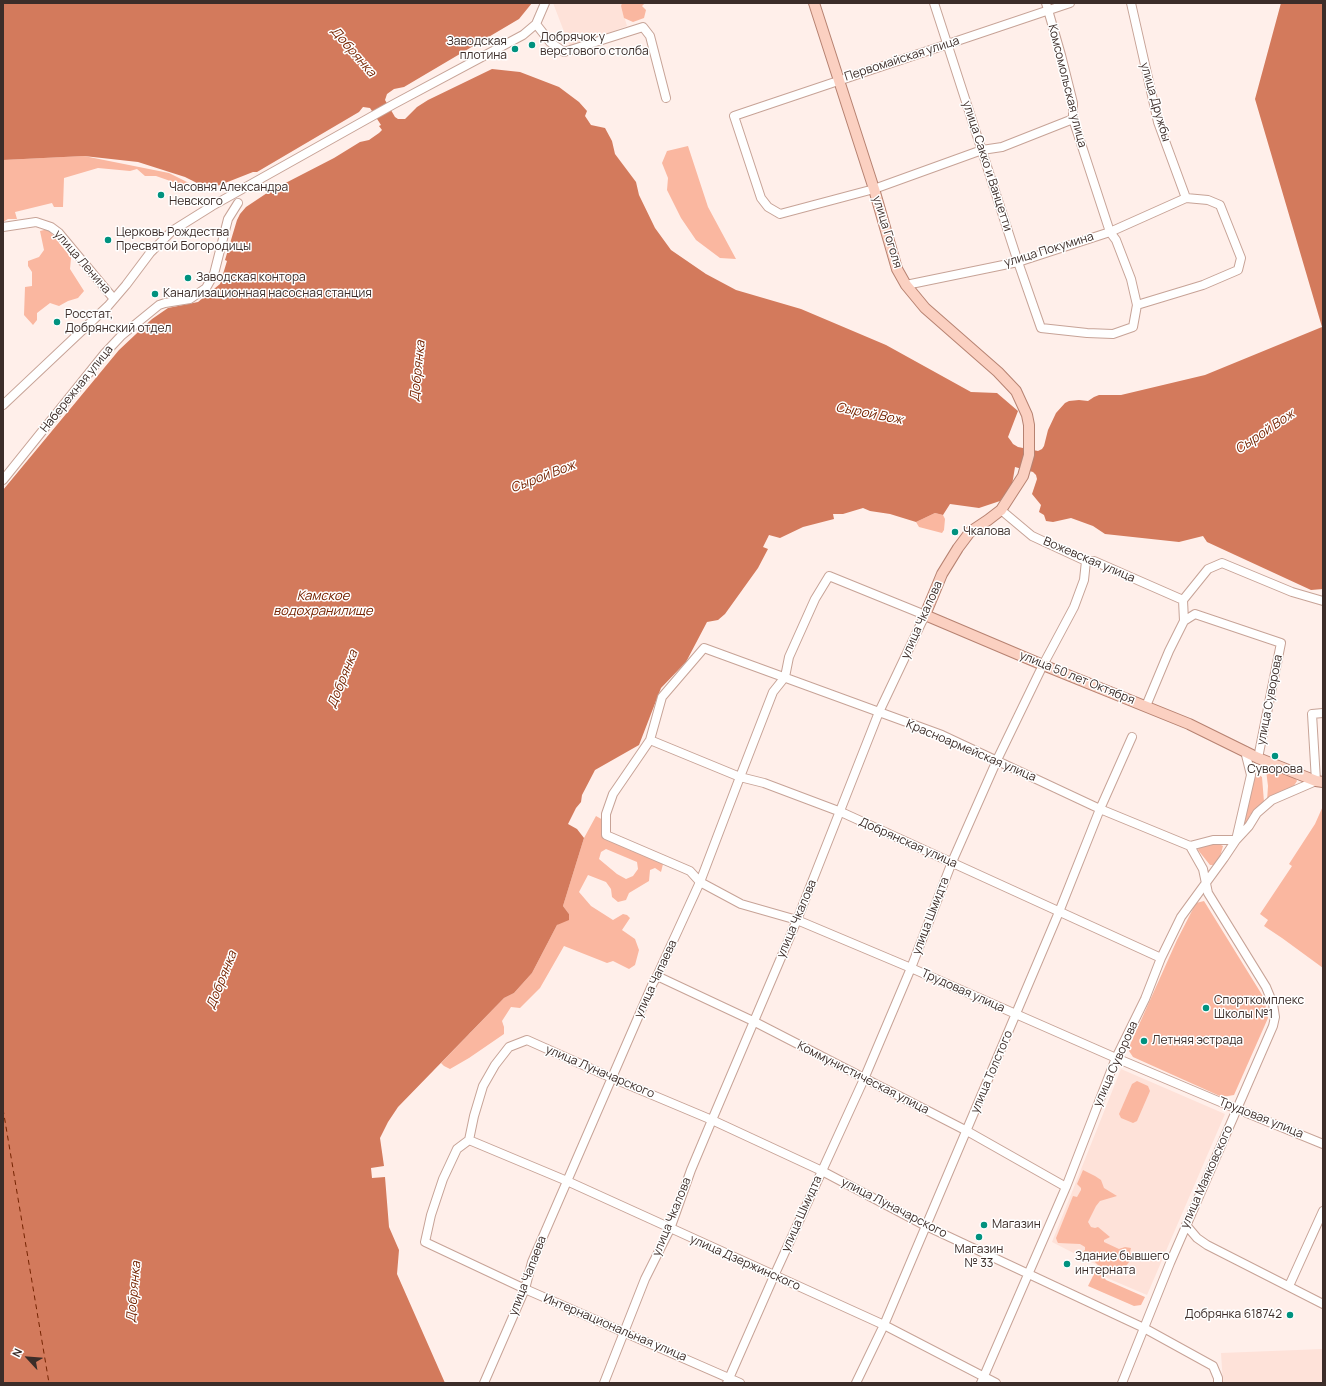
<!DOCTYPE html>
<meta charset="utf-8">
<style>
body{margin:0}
#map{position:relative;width:1326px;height:1386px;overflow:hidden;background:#ffefea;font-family:Manrope,sans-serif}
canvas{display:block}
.frame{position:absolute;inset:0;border:4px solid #3c2d29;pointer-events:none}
.north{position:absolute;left:8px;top:1338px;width:40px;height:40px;-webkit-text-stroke:3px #fff;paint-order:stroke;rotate:296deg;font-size:11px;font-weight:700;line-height:16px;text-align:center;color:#3c2d29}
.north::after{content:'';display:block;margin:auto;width:14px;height:18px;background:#3c2d29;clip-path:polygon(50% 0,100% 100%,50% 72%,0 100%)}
</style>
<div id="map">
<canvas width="1326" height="1386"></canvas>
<div class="frame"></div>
<div class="north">N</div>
</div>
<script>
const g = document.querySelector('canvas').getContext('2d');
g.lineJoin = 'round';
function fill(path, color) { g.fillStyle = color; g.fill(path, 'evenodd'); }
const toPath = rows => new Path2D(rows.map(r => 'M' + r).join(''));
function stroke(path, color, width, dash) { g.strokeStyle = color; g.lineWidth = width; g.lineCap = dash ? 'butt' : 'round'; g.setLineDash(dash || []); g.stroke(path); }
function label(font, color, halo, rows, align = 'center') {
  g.font = font + ' Manrope,sans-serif'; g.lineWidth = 3; g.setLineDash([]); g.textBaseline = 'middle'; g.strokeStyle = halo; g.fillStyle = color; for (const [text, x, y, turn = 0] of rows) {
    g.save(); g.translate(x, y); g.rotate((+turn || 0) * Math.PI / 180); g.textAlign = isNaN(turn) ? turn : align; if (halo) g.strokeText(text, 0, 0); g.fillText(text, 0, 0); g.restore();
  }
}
fill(toPath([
 [553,3,622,3,621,6,627,26,570,47],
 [1121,1069,1225,1114,1147,1295,1107,1278,1097,1265,1052,1242],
 [1323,1349,1323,1383,1223,1383,1221,1353]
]), '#fee2d9');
fill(toPath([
 [622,3,645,3,642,6,646,10,644,18,633,22,624,18,621,6],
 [688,146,708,207,736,259,720,258,696,240,681,218,667,190,668,178,662,163,667,151],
 [84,156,169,173,193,185,195,187,176,183,156,176,145,176,137,169,130,171,98,168,64,178,63,207,54,207,52,203,15,212,17,219,8,219,3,222,3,160],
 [48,229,71,258,70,269,84,291,78,298,68,301,59,306,50,303,37,313,37,320,33,325,24,315,25,287,32,286,32,272,28,266,28,261,39,257,44,250,40,231],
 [935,513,943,515,945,519,944,530,942,533,919,527,916,522],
 [1271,766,1295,777,1297,781,1293,787,1267,801,1268,786,1266,770,1267,768],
 [1259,775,1262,777,1264,802,1250,815,1244,829,1241,827,1254,777],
 [1323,806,1323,968,1282,938,1264,926,1268,920,1260,914,1292,866,1289,864,1315,824],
 [596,816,603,820,604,837,645,854,663,864,661,872,655,868,650,870,649,881,629,893,626,900,618,902,612,897,611,889,606,882,588,875,579,892,591,906,613,920,623,914,627,915,630,918,622,930,635,939,639,950,635,965,629,969,613,961,607,963,564,946,540,988,520,1008,511,1007,502,1021,504,1027,504,1034,469,1058,450,1069,444,1066,441,1063,504,998,514,993,532,973,557,925,569,914,563,906,584,838],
 [606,849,637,862,638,869,633,876,626,879,617,874,599,859,601,852],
 [1200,845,1221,845,1223,846,1220,857,1214,865,1210,865,1198,850],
 [1204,901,1264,998,1268,1018,1234,1095,1222,1097,1133,1057,1129,1051,1129,1047,1177,940,1196,903],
 [1137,1081,1148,1086,1150,1091,1137,1121,1133,1123,1121,1118,1119,1114,1132,1084],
 [1083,1170,1095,1176,1101,1180,1104,1188,1117,1196,1100,1201,1096,1206,1088,1222,1091,1227,1095,1228,1098,1227,1110,1237,1104,1240,1104,1242,1119,1249,1125,1247,1131,1248,1130,1252,1132,1258,1126,1266,1118,1267,1115,1269,1109,1269,1104,1271,1094,1261,1091,1253,1089,1252,1082,1252,1085,1250,1085,1247,1080,1244,1058,1243,1057,1241,1056,1238,1073,1196,1077,1197,1081,1190,1081,1188,1077,1184],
 [1097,1268,1106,1280,1145,1297,1141,1305,1134,1306,1088,1286]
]), '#fab7a0');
fill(toPath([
 [3,3,532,3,519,19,404,87,394,89,387,94,385,100,395,117,398,119,405,119,417,107,428,100,492,69,520,72,559,87,579,102,587,111,585,116,591,125,605,128,612,141,615,154,636,182,639,195,655,228,671,250,706,274,736,290,801,309,886,345,971,392,997,393,1018,411,1008,437,1011,441,1013,444,1018,447,1038,451,1042,449,1044,446,1048,430,1056,413,1065,403,1069,401,1079,400,1088,401,1094,397,1099,395,1121,395,1205,375,1322,327,1255,99,1281,3,1323,3,1323,589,1311,590,1207,542,1203,536,1179,542,1105,534,1093,526,1071,518,1053,522,1046,521,1044,515,1039,512,1041,505,1032,494,1037,479,1036,475,1033,472,1015,467,1012,485,1000,501,979,508,950,504,943,515,935,513,916,522,890,514,870,511,863,508,843,514,833,514,834,519,803,527,780,538,769,535,763,547,768,549,758,568,725,614,718,620,707,622,686,662,661,688,639,745,595,770,582,795,581,802,576,808,568,824,577,829,584,838,563,906,569,914,569,920,557,925,532,973,514,993,504,998,398,1107,388,1122,380,1138,384,1166,371,1168,372,1178,385,1177,389,1227,399,1250,397,1274,445,1383,3,1383,3,490,119,350,152,319,168,308,198,302,220,284,227,261,225,260,237,220,240,214,246,207,270,191,334,158,360,142,369,140,379,133,382,130,379,126,381,125,370,108,363,107,359,112,257,172,253,172,220,185,210,187,205,187,185,177,138,162,84,156,3,160]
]), '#d37a5c');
stroke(toPath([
 [3,1109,49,1383]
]), '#752402', 1, [5, 4]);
const minor = toPath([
 [934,3,1018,262,1041,328,1087,333,1113,334,1133,327,1137,305,1131,279,1116,240,1110,232,1073,119,1073,103,1061,55,1046,3],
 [1070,3,734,116,761,198,768,207,780,214,874,189,982,150,1002,147,1073,119],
 [1131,3,1158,122,1186,198],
 [536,24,550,42,564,52,643,27,650,36,666,98],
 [3,227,36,222,51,227,59,233,114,299],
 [906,285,1018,262,1110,232,1186,198,1208,200,1220,205,1241,258,1238,270,1203,285,1137,305],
 [3,405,108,306,126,285,150,253,172,231,212,206,394,104,523,35,536,24,545,3],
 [3,480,105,353,121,336,159,305,165,303,190,299,206,288,214,274,228,219,238,203],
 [1001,510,1032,536,1086,561,1094,561,1183,600],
 [1183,600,1208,569,1222,563,1292,592,1323,601],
 [1184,621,1195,614,1281,643,1258,758],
 [1146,706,1169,651,1184,621,1183,600],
 [650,740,740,777,764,783,841,812,1161,958],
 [1190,846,1100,809,942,735,704,648,662,697,650,740,613,794,606,814,606,835,690,871,700,882,741,904,797,920,911,968,1116,1058,1237,1109,1323,1144],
 [1190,846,1213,840,1236,840,1249,826,1257,813,1272,800,1316,781,1312,714,1323,713],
 [657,976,753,1021,967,1131,1066,1187],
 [469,1140,567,1181,884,1325,996,1383],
 [1186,1225,1197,1238,1207,1245,1323,1304],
 [1289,1286,1323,1211],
 [484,1383,525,1289,532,1262,653,983,657,976,700,882,740,777,773,692,785,677,789,657,815,599,829,576,925,615,879,712,797,920,712,1120,691,1170,670,1229,645,1279,604,1383],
 [727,1383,774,1276,864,1079,911,968,952,862,997,760,1043,665,1074,607,1084,580,1086,561],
 [740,1383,525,1289,425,1242,431,1215,443,1179,457,1149,469,1140,474,1116,483,1086,495,1065,509,1047,527,1040,612,1078,712,1120,822,1171,926,1226,1144,1328,1213,1366,1218,1378,1218,1383],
 [856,1383,884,1325,1059,912,1100,809,1132,737],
 [981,1383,1066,1187,1116,1058,1145,999,1161,958,1181,917,1224,858,1236,840,1251,775,1245,751],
 [1122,1383,1170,1263,1273,1026,1275,1017,1273,1004,1266,987,1208,893,1203,869,1190,846]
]);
const major = toPath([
 [814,3,874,189,897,269,906,285,925,308,998,372,1016,391,1027,415,1029,425,1029,455,1023,476,1001,510,988,520,970,532,958,548,942,574,925,615,1043,665,1189,724,1258,758,1316,781,1323,782]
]);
stroke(minor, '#c7a397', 10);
stroke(major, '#b78271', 12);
stroke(minor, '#fff', 8);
stroke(major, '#fbd0c1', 10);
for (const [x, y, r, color] of [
 [532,45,4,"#00927f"],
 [515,49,4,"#00927f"],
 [161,195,4,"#00927f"],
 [108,240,4,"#00927f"],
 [188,278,4,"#00927f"],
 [155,294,4,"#00927f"],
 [57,322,4,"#00927f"],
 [955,532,4,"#00927f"],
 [1275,756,4,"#00927f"],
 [1206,1008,4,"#00927f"],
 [1144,1041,4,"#00927f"],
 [984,1225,4,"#00927f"],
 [979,1237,4,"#00927f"],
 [1067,1264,4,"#00927f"],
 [1290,1315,4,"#00927f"]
]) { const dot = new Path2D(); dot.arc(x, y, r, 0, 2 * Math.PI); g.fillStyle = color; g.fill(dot); stroke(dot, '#fff', 1.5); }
label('12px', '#3c2d29', '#fff', [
 ["Добрячок у",540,38],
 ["верстового столба",540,52],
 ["Заводская",507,42,"right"],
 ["плотина",507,56,"right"],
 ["Часовня Александра",169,188],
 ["Невского",169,202],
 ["Церковь Рождества",116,233],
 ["Пресвятой Богородицы",116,247],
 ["Заводская контора",196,278],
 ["Канализационная насосная станция",163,294],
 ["Росстат,",65,315],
 ["Добрянский отдел",65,329],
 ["Чкалова",963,532],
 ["Суворова",1275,770,"center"],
 ["Спорткомплекс",1214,1001],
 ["Школы №1",1214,1015],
 ["Летняя эстрада",1152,1041],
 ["Магазин",992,1225],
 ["Магазин",979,1250,"center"],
 ["№ 33",979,1264,"center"],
 ["Здание бывшего",1075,1257],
 ["интерната",1075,1271],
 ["Добрянка 618742",1282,1315,"right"]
], 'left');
label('12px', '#3c2d29', '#fff', [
 ["Первомайская улица",902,59,-18],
 ["Комсомольская улица",1067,86,76],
 ["улица Дружбы",1155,102,74],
 ["улица Сакко и Ванцетти",987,166,72],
 ["улица Гоголя",887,232,73],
 ["улица Покумина",1049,250,-17],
 ["улица Ленина",82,262,49],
 ["Набережная улица",77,389,-51],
 ["Вожевская улица",1089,560,23],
 ["улица Чкалова",922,620,-66],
 ["улица 50 лет Октября",1077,678,22],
 ["улица Суворова",1270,700,-79],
 ["Красноармейская улица",971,751,23],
 ["Добрянская улица",908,843,24],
 ["улица Шмидта",931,916,-69],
 ["улица Чкалова",797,919,-67],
 ["улица Чапаева",656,979,-65],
 ["Трудовая улица",963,991,24],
 ["улица Суворова",1116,1064,-66],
 ["улица Луначарского",600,1072,23],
 ["улица Толстого",992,1072,-67],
 ["Коммунистическая улица",863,1078,27],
 ["Трудовая улица",1261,1118,22],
 ["улица Маяковского",1207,1177,-66],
 ["улица Луначарского",894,1208,27],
 ["улица Шмидта",802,1214,-66],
 ["улица Чкалова",672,1217,-68],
 ["улица Дзержинского",745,1263,24],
 ["улица Чапаева",528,1276,-69],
 ["Интернациональная улица",615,1328,23]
]);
label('italic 13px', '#752402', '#fff', [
 ["Добрянка",353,52,49],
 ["Добрянка",418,371,-84],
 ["Сырой Вож",869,414,11],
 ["Сырой Вож",1265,432,-34],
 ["Сырой Вож",543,477,-21],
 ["Камское",323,596],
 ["водохранилище",323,611],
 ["Добрянка",343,679,-68],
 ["Добрянка",222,980,-68],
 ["Добрянка",134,1292,-85]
]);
</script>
